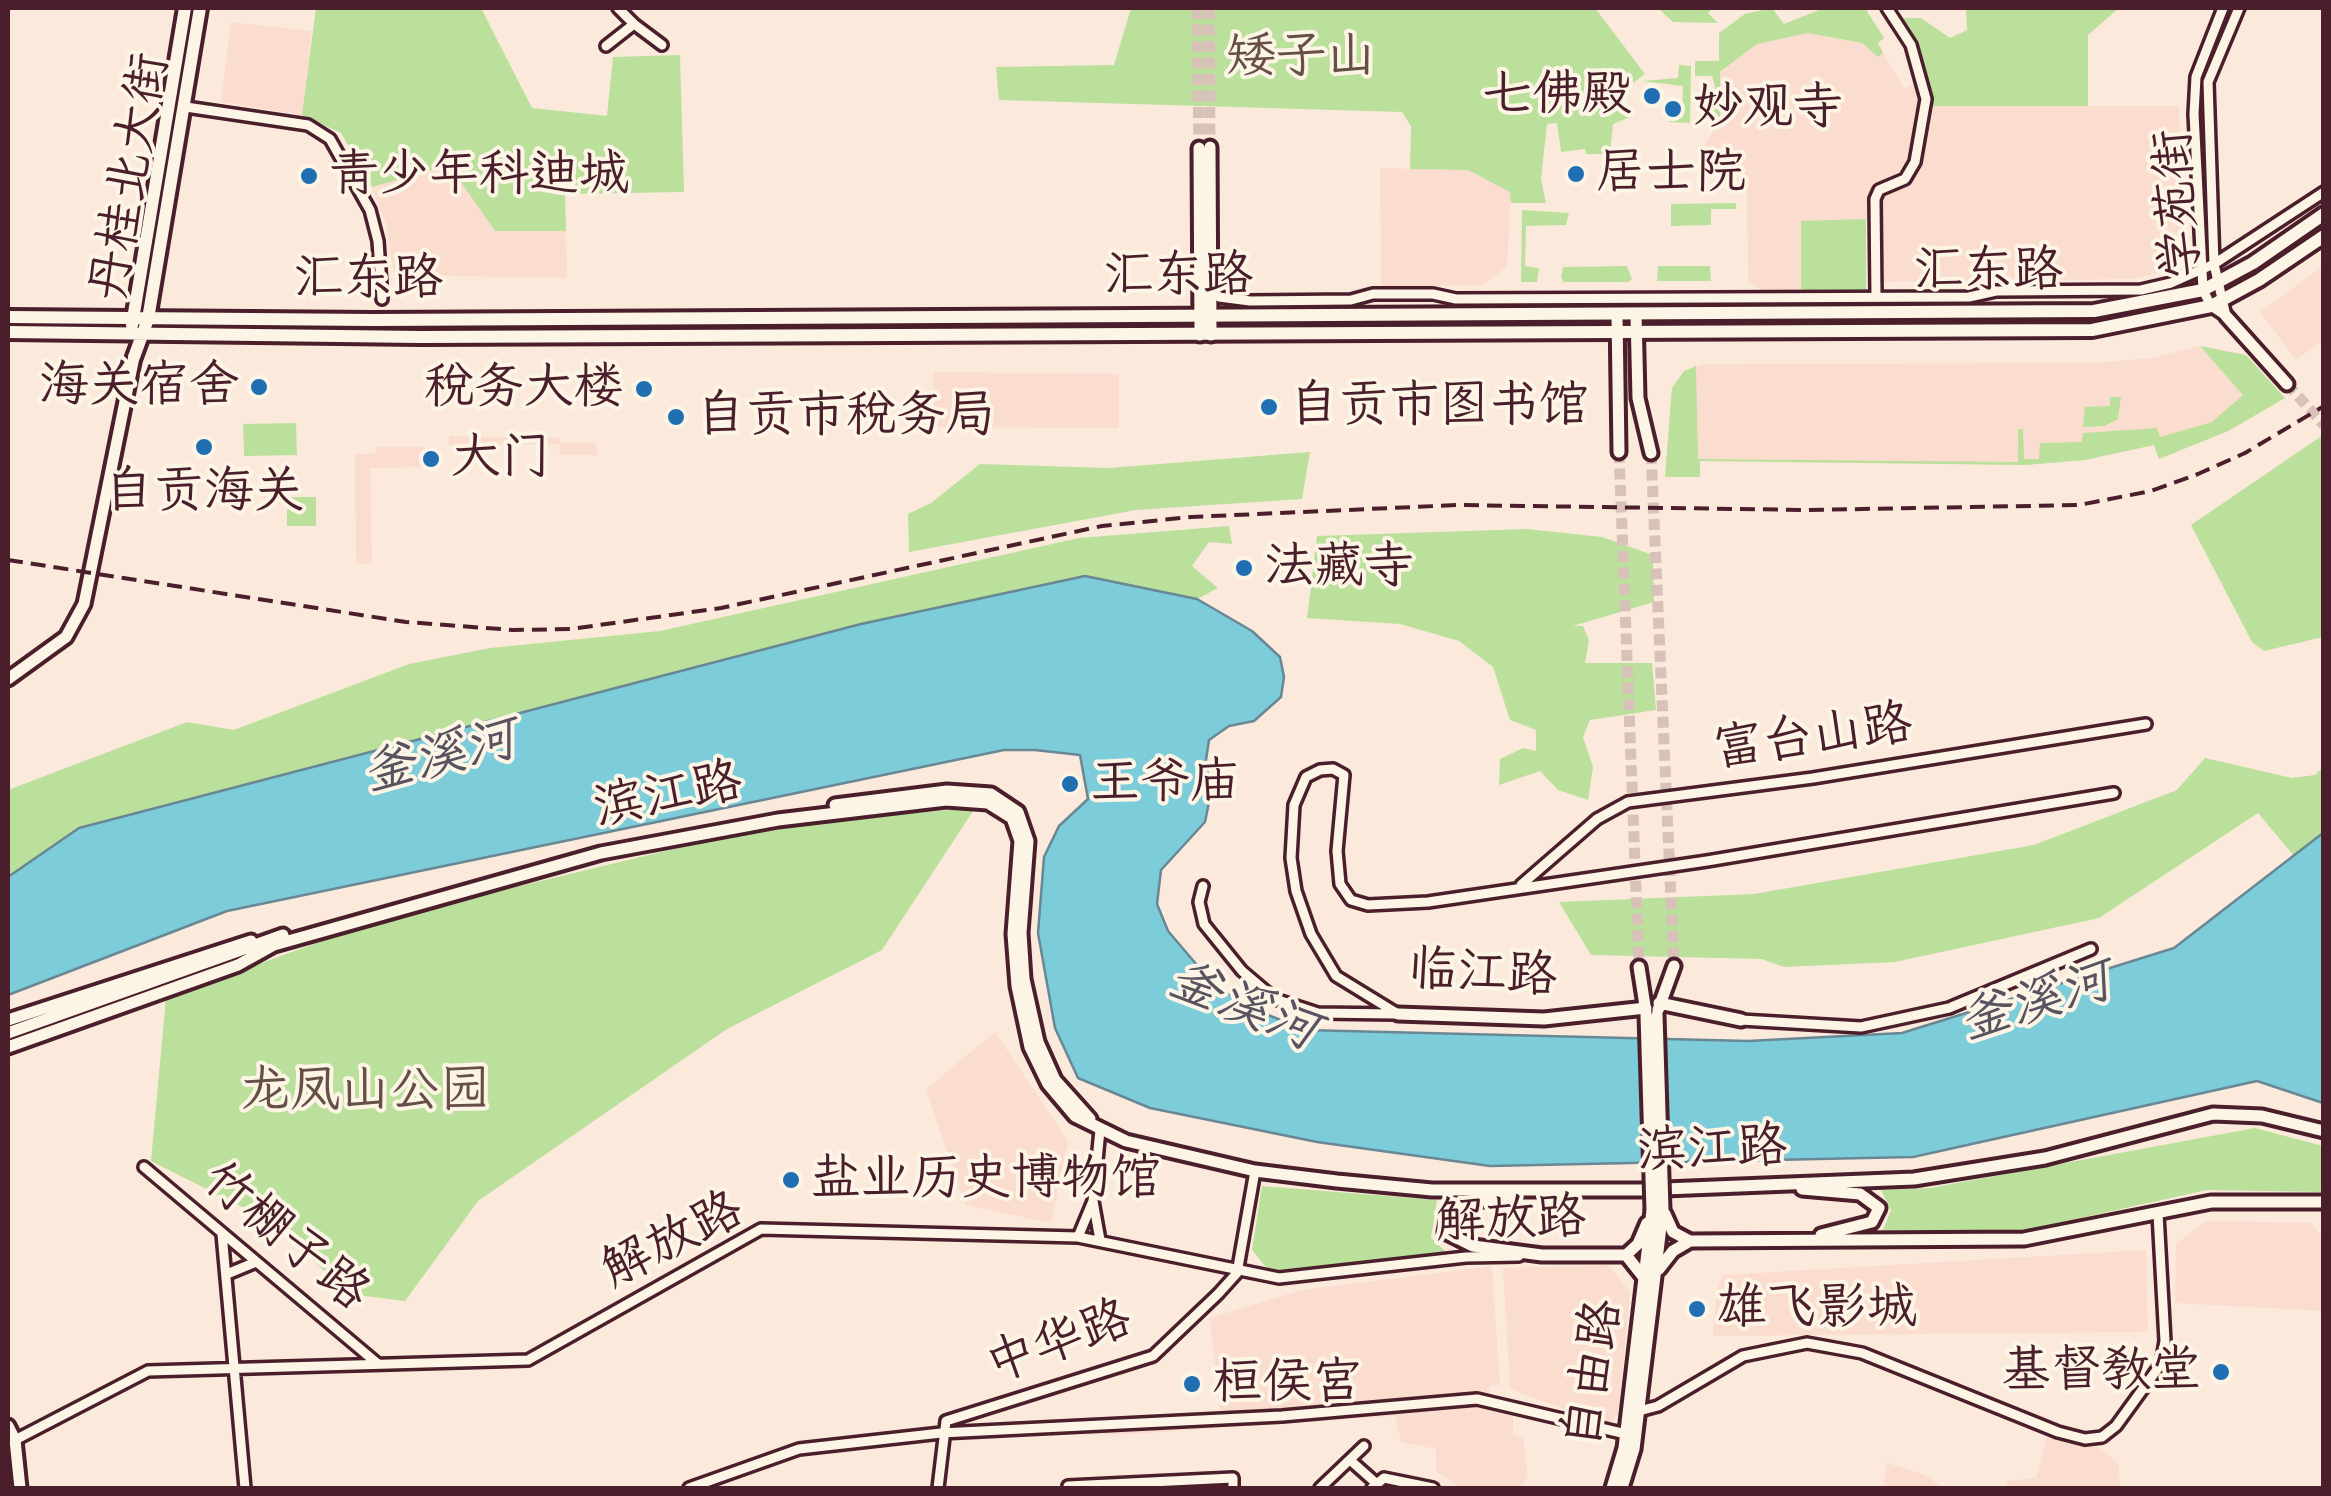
<!DOCTYPE html>
<meta charset="utf-8">
<style>
body{margin:0}
#map{position:relative;width:2331px;height:1496px;overflow:hidden;background:#fbeadb;font-family:Caveat,sans-serif}
canvas{display:block}
.frame{position:absolute;inset:0;border:10px solid #4a1f2b;pointer-events:none}
</style>
<div id="map">
<canvas width="2331" height="1496"></canvas>
<div class="frame"></div>
</div>
<script>
const g = document.querySelector('canvas').getContext('2d');
g.lineJoin = 'round';
function fill(path, color) { g.fillStyle = color; g.fill(path, 'evenodd'); }
const toPath = rows => new Path2D(rows.map(r => 'M' + r).join(''));
function stroke(path, color, width, dash) { g.strokeStyle = color; g.lineWidth = width; g.lineCap = dash ? 'butt' : 'round'; g.setLineDash(dash || []); g.stroke(path); }
function label(font, color, halo, rows, align = 'center') {
  g.font = font + ' Caveat,"LXGW WenKai TC",sans-serif'; g.lineWidth = 8; g.setLineDash([]); g.textBaseline = 'middle'; g.strokeStyle = halo; g.fillStyle = color; for (const [text, x, y, turn = 0] of rows) {
    g.save(); g.translate(x, y); g.rotate((+turn || 0) * Math.PI / 180); g.textAlign = isNaN(turn) ? turn : align; if (halo) g.strokeText(text, 0, 0); g.fillText(text, 0, 0); g.restore();
  }
}
fill(toPath([
 [231,22,312,31,302,115,221,102],
 [1808,33,1862,43,1877,56,1883,53,1904,88,1916,84,1919,101,1907,161,1898,172,1873,186,1866,219,1801,222,1801,292,1766,293,1748,281,1747,175,1732,174,1731,158,1721,166,1704,145,1720,122,1720,73,1757,44],
 [1933,106,2179,106,2184,252,2171,270,2133,279,1878,282,1876,204,1886,191,1910,186,1923,164],
 [449,164,495,231,566,231,567,278,394,275,387,226,372,187],
 [1380,168,1468,170,1511,192,1507,267,1482,285,1381,287],
 [2323,266,2323,340,2296,360,2260,312],
 [2200,346,2246,355,2285,398,2228,431,2159,459,2154,445,2085,460,2025,465,1700,461,1700,477,1665,477,1672,388,1684,371,1702,364,2094,363,2152,358],
 [934,372,1119,374,1119,428,933,427],
 [449,436,560,438,560,443,596,443,597,455,560,455,559,444,449,445],
 [376,447,425,447,425,467,370,468,372,564,356,564,355,454,375,454],
 [995,1032,1068,1141,1051,1223,965,1205,926,1089],
 [2206,1221,2311,1223,2323,1238,2323,1311,2175,1303,2176,1244],
 [2146,1250,2148,1332,1713,1336,1716,1295,1722,1275],
 [1608,1265,1630,1292,1618,1414,1608,1425,1510,1389,1503,1268],
 [1492,1266,1500,1385,1489,1386,1492,1410,1513,1409,1513,1435,1523,1436,1528,1476,1520,1488,1459,1488,1436,1471,1436,1449,1401,1442,1395,1416,1490,1409,1135,1434,965,1436,965,1424,1220,1411,1210,1318,1302,1290],
 [2047,1436,2102,1449,2119,1464,2120,1488,2007,1488,2007,1481,2036,1478],
 [1887,1463,1925,1475,1944,1488,1883,1488]
]), '#faddce');
fill(toPath([
 [316,8,481,8,532,108,607,116,613,57,680,55,684,192,565,194,566,231,495,231,449,165,372,187,341,133,302,115],
 [1131,8,1595,8,1645,74,1617,95,1630,117,1613,124,1610,154,1586,154,1585,149,1561,152,1557,123,1547,124,1541,179,1546,203,1511,203,1510,192,1468,170,1410,169,1411,126,1402,112,999,100,996,67,1114,65],
 [1658,8,1713,8,1708,13,1718,23,1673,22],
 [1772,8,1784,24,1819,10,1865,8,1884,38,1878,43,1883,53,1878,57,1862,43,1808,33,1757,44,1720,72,1720,122,1718,129,1706,129,1711,124,1715,86,1712,76,1695,76,1695,61,1719,61,1719,33,1745,14],
 [1966,8,2119,8,2088,35,2088,106,1933,106,1918,44,1902,18,1921,18,1950,38,1967,30],
 [1679,65,1691,66,1690,123,1668,122,1682,115,1683,86,1642,81,1678,78],
 [1736,203,1736,209,1711,209,1711,225,1671,226,1671,204],
 [1522,210,1569,213,1566,225,1526,226,1525,266,1539,268,1537,282,1521,282],
 [1866,219,1866,292,1801,292,1801,221],
 [1627,266,1632,279,1628,282,1564,282,1561,278,1563,267],
 [1658,266,1710,266,1711,281,1657,281],
 [2200,346,2246,355,2285,398,2228,431,2159,459,2154,445,2085,460,2025,465,1700,461,1700,477,1665,477,1672,388,1684,371,1696,366,1698,459,2018,462,2018,429,2023,429,2024,459,2039,459,2040,443,2082,442,2083,433,2157,428,2160,437,2212,422,2243,395],
 [2110,397,2121,397,2118,419,2104,426,2083,427,2085,407,2110,406],
 [296,423,297,455,244,456,243,424],
 [2323,435,2323,637,2264,651,2252,642,2191,525],
 [1310,452,1302,499,1136,510,909,552,908,514,931,503,980,464,1109,468],
 [287,497,316,497,316,526,287,526],
 [1229,526,1232,544,1209,542,1192,566,1218,588,1197,599,1085,576,861,624,79,828,8,877,8,790,187,722,234,730,409,664,490,648,660,631,1079,538],
 [1527,529,1602,537,1653,555,1654,602,1573,626,1583,626,1589,640,1585,663,1652,663,1656,710,1590,720,1583,737,1593,767,1588,800,1558,790,1540,771,1499,785,1500,759,1523,748,1536,751,1536,730,1510,720,1493,667,1459,641,1400,624,1307,618,1317,536],
 [2205,758,2292,778,2315,775,2323,767,2323,833,2294,856,2258,813,2099,918,1895,962,1784,967,1762,959,1591,955,1559,902,1754,894,2034,845,2177,790],
 [975,808,882,950,727,1029,478,1201,405,1301,349,1294,272,1222,151,1161,166,998,382,919,778,824],
 [2255,1128,2323,1146,2323,1192,2207,1190,2008,1234,1883,1230,1891,1210,1881,1190,1930,1188],
 [1262,1186,1437,1200,1431,1238,1446,1252,1270,1272,1252,1250]
]), '#bae09c');
const water = toPath([
 [1085,576,1197,599,1252,631,1280,657,1284,677,1281,697,1254,721,1229,726,1209,740,1206,760,1211,792,1205,822,1161,870,1157,904,1168,931,1214,985,1256,1010,1305,1030,1748,1041,1902,1033,2174,948,2323,833,2323,1103,2257,1081,1913,1157,1490,1166,1317,1142,1150,1108,1078,1078,1055,1028,1038,933,1044,857,1059,826,1088,799,1080,755,1035,750,1004,750,227,911,8,995,8,877,79,828,861,624,1085,576]
]);
fill(water, '#7dccda');
stroke(water, '#698794', 2.5);
stroke(toPath([
 [1197,8,1199,148],
 [1209,8,1210,147],
 [2287,384,2324,425],
 [1619,452,1639,967],
 [1651,453,1674,966]
]), '#d8c1b8', 11, [11, 5.5]);
const street = toPath([
 [618,8,634,24],
 [2223,8,2196,77,2194,114,2203,290,2211,306,2226,316],
 [606,46,634,24,662,45],
 [186,107,308,125,330,139,370,210,378,241,382,299],
 [1210,286,1219,297,1250,301,1351,300,1373,294,1433,294,1456,299,1969,297,1996,291,2141,290,2171,283,2214,264,2324,192],
 [1876,296,1875,199,1879,190,1905,179,1915,162,1926,99,1911,45,1887,8],
 [2226,316,2214,264,2208,82,2239,8],
 [1521,885,1597,819,1628,802,1813,778,2146,724],
 [1203,886,1199,902,1204,924,1242,971,1275,999,1318,1013,1395,1014],
 [1398,1014,1336,976,1311,934,1296,891,1291,858,1294,805,1306,777,1320,770,1333,769,1344,775,1337,851,1340,884,1351,900,1368,905,1428,902,1707,861,2114,793],
 [1741,1020,1861,1027,1949,1008,2091,949],
 [144,1167,378,1364],
 [1093,1201,1100,1130],
 [222,1234,245,1488],
 [1078,1237,1093,1201,1100,1240],
 [227,1274,256,1262],
 [1639,1411,1658,1406,1743,1356,1807,1343,1862,1353,2058,1432,2085,1439,2102,1437,2116,1426,2161,1364,2165,1341,2158,1214],
 [15,1440,148,1371,528,1360,761,1229,1078,1237,1279,1278,1466,1257,1519,1256],
 [1350,1460,1377,1484],
 [1068,1486,1233,1478,1233,1488],
 [689,1488,799,1449,941,1433,1282,1416,1477,1399,1626,1434],
 [938,1488,946,1421,1153,1356,1218,1294,1237,1273,1255,1171],
 [1320,1488,1364,1446],
 [1372,1488,1384,1478,1433,1488]
]);
const secondary = toPath([
 [1210,147,1211,335],
 [1199,148,1200,335],
 [1636,314,1638,398,1651,453],
 [1617,315,1619,452],
 [2226,316,2287,384],
 [8,679,66,637,84,604,134,357],
 [835,805,947,791,991,794,1018,812,1028,841,1021,933,1024,979,1038,1042,1055,1080,1090,1119],
 [1639,967,1646,1012],
 [1659,1003,1741,1020],
 [1658,1010,1674,966],
 [1398,1014,1544,1019,1646,1008],
 [8,1020,251,941],
 [8,1033,283,935],
 [8,1047,238,965,274,945,601,853,778,820,946,800,988,803,1012,818,1020,841,1013,934,1017,986,1030,1047,1048,1084,1075,1116,1126,1141,1255,1171,1337,1181,1432,1190,1640,1190,1914,1179,2045,1158,2213,1114,2262,1116,2324,1131],
 [1802,1189,1860,1194,1879,1208,1872,1222,1821,1235],
 [1514,1195,1458,1204,1449,1211,1445,1232,1473,1246,1542,1255,1626,1255],
 [1690,1241,2024,1239,2211,1202,2324,1202],
 [1659,1269,1673,1251,1690,1241,1673,1232,1665,1214],
 [1645,1279,1626,1255,1638,1244,1647,1223],
 [8,1426,15,1440,20,1488],
 [1612,1488,1624,1448,1652,1210],
 [1622,1488,1634,1449,1663,1210]
]);
const primary = toPath([
 [8,317,373,320,2094,311,2203,290,2253,263,2324,214],
 [132,325,185,8],
 [8,332,421,337,2092,330,2211,306,2259,280,2324,236],
 [134,357,148,319,200,8]
]);
stroke(street, '#4a1f2b', 16);
stroke(secondary, '#4a1f2b', 19);
stroke(primary, '#4a1f2b', 20);
stroke(street, '#fcf5e5', 9);
stroke(secondary, '#fcf5e5', 11);
stroke(primary, '#fcf5e5', 12);
stroke(toPath([
 [8,560,406,622,513,630,571,629,721,608,1102,526,1191,517,1458,505,1808,510,2079,505,2151,491,2198,474,2245,453,2324,406]
]), '#4a1f2b', 4, [15, 8]);
const secondaryBridge = toPath([
 [1646,1015,1652,1210],
 [1657,1015,1663,1210]
]);
stroke(secondaryBridge, '#4a1f2b', 19, []);
stroke(secondaryBridge, '#fcf5e5', 11);
for (const [x, y, r, color] of [
 [1652,96,10,"#1f6fb2"],
 [1673,109,10,"#1f6fb2"],
 [1576,174,10,"#1f6fb2"],
 [309,176,10,"#1f6fb2"],
 [259,387,10,"#1f6fb2"],
 [644,389,10,"#1f6fb2"],
 [1269,407,10,"#1f6fb2"],
 [676,417,10,"#1f6fb2"],
 [204,447,10,"#1f6fb2"],
 [431,459,10,"#1f6fb2"],
 [1244,568,10,"#1f6fb2"],
 [1070,784,10,"#1f6fb2"],
 [791,1180,10,"#1f6fb2"],
 [1697,1309,10,"#1f6fb2"],
 [2221,1372,10,"#1f6fb2"],
 [1192,1384,10,"#1f6fb2"]
]) { const dot = new Path2D(); dot.arc(x, y, r, 0, 2 * Math.PI); g.fillStyle = color; g.fill(dot); stroke(dot, '#fcf5e5', 4); }
label('50px', '#664f47', '#fcf5e5', [
 ["矮子山",1301,58],
 ["龙凤山公园",365,1092]
]);
label('50px', '#4a1f2b', '#fcf5e5', [
 ["七佛殿",1632,96,"right"],
 ["妙观寺",1693,109],
 ["居士院",1596,174],
 ["青少年科迪城",329,176],
 ["海关宿舍",239,387,"right"],
 ["税务大楼",624,389,"right"],
 ["自贡市图书馆",1289,407],
 ["自贡市税务局",696,417],
 ["大门",451,459],
 ["自贡海关",204,493,"center"],
 ["法藏寺",1264,568],
 ["王爷庙",1090,784],
 ["盐业历史博物馆",811,1180],
 ["雄飞影城",1717,1309],
 ["基督教堂",2201,1372,"right"],
 ["桓侯宫",1212,1384]
], 'left');
label('50px', '#4a1f2b', '#fcf5e5', [
 ["丹桂北大街",131,177,-80],
 ["学苑街",2179,204,-94],
 ["汇东路",1988,272],
 ["汇东路",1178,277],
 ["汇东路",368,280],
 ["富台山路",1813,738,-8],
 ["滨江路",668,796,-11],
 ["临江路",1482,974,3],
 ["滨江路",1712,1150,-2],
 ["解放路",1511,1221,-2],
 ["竹棚子路",285,1237,40],
 ["解放路",673,1241,-27],
 ["中华路",1059,1343,-20],
 ["自由路",1594,1374,-81]
]);
label('italic 52px', '#595360', '#fcf5e5', [
 ["釜溪河",440,758,-14],
 ["釜溪河",2036,1003,-17],
 ["釜溪河",1243,1007,22]
]);
</script>
